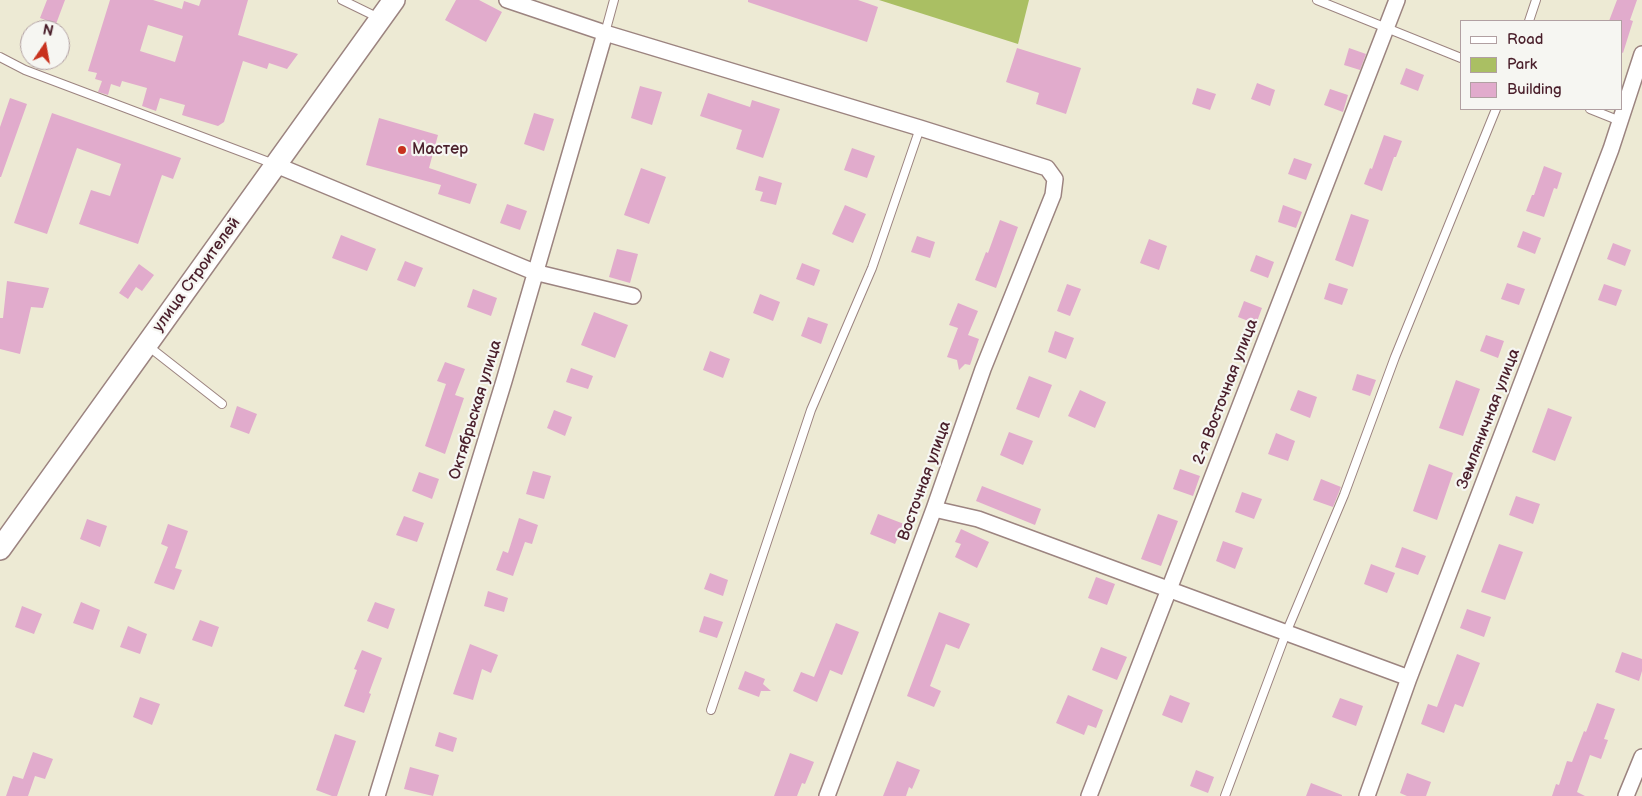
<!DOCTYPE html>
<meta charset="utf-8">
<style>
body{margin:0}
#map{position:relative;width:1642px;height:796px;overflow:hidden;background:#edead4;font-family:"Balsamiq Sans",sans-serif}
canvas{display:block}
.legend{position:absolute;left:1460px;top:20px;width:162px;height:90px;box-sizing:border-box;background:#f6f6f2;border:1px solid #b1a0a2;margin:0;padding:6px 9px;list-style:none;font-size:15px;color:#4a1f2b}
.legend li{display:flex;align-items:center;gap:10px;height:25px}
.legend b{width:25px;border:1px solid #b1a0a2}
.north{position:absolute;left:20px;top:20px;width:50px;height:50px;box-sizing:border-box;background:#f6f6f2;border:1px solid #b1a0a2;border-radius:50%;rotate:12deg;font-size:14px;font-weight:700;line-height:20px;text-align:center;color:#4a1f2b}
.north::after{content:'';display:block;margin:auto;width:18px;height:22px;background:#c8321e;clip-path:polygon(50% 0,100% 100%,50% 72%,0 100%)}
</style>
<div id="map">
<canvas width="1642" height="796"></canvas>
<ul class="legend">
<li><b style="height:6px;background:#fff"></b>Road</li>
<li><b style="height:14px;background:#aabf63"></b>Park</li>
<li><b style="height:14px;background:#e1abcc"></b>Building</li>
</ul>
<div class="north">N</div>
</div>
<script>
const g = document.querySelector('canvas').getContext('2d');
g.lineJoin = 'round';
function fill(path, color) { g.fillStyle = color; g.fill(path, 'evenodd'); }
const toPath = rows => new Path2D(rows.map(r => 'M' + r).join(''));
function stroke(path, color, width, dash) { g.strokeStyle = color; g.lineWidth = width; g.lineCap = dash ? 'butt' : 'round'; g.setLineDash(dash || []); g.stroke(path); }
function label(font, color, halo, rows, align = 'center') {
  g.font = font + ' "Balsamiq Sans",sans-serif'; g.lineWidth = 4.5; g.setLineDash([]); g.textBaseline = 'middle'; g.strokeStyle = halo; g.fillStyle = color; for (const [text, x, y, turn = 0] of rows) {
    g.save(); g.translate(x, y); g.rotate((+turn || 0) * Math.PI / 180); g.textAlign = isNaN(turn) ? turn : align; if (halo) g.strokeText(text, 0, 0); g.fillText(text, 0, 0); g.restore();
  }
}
fill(toPath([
 [879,0,1029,0,1018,44]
]), '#aabf63');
fill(toPath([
 [47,0,65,0,56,24,40,18],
 [110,0,153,0,182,9,184,1,199,6,201,0,248,0,238,35,298,54,287,69,269,63,267,69,243,61,224,122,218,126,182,115,185,105,160,98,156,111,142,106,147,88,122,81,120,87,111,84,108,95,98,92,102,81,95,79,97,73,88,71],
 [148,25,183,36,175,62,140,51],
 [456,0,479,0,502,12,486,42,445,20],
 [748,0,858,0,878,7,867,42,748,2],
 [1617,0,1637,0,1630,20,1633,21,1623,53,1621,52,1621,21,1609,21],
 [1017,48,1081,68,1066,114,1036,104,1039,93,1006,82],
 [1349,48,1366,54,1360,70,1344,65],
 [1406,68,1424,75,1418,91,1400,84],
 [1257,83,1275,90,1270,106,1251,99],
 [640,86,662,92,652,125,631,118],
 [1197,88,1216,94,1210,110,1192,104],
 [1330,89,1348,95,1343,112,1324,105],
 [708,93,750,107,752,100,780,109,763,158,736,149,742,130,700,116],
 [10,98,27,104,1,177,0,177,0,127],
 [52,113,181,158,173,179,162,175,138,244,79,224,91,190,110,196,121,164,77,148,47,234,14,223],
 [534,113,554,119,544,151,524,144],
 [379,118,438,135,429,168,477,184,470,204,438,194,441,185,366,165],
 [1384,135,1402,141,1396,157,1394,157,1382,191,1364,184,1370,168,1372,169],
 [852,148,875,156,867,178,844,170],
 [1294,158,1312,164,1306,180,1288,174],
 [1544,166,1562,173,1557,189,1554,188,1544,217,1526,211,1532,195,1534,195],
 [641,168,666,177,649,224,624,215],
 [759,176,782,183,776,205,760,201,763,192,755,190],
 [507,204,527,211,520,230,500,223],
 [845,205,866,214,853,243,832,234],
 [1283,205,1302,212,1296,228,1278,222],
 [1351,214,1369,220,1353,267,1335,260],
 [1000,220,1018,227,996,288,975,280,986,252,988,253],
 [1523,231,1541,238,1535,254,1517,247],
 [341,235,376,249,367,271,332,258],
 [917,236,935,242,930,258,911,252],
 [1149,239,1167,246,1159,270,1140,263],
 [1613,243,1631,250,1625,266,1607,259],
 [617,249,638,254,630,283,609,277],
 [1256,255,1274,262,1268,278,1250,271],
 [405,261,423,268,415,287,397,280],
 [802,263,820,270,814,286,796,279],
 [139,264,154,275,142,291,136,287,128,299,119,293],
 [7,281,49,288,43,308,31,307,20,354,0,349,0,318,3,318],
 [1329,283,1348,289,1342,305,1324,299],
 [1507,283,1525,289,1519,305,1501,299],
 [1067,284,1081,289,1070,316,1057,311],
 [1604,284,1622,290,1616,306,1598,300],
 [473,289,497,298,491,316,467,307],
 [760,294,780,302,773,321,753,313],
 [1244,301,1262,308,1256,324,1238,317],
 [958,303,978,311,968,335,979,339,970,365,965,364,959,370,957,360,947,357,958,328,949,325],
 [594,312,628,325,615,358,581,345],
 [808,317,828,324,821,344,801,336],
 [1055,331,1074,338,1066,359,1048,352],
 [1486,335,1504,341,1498,358,1480,351],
 [710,351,730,359,723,378,703,370],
 [445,362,465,369,455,395,464,398,445,454,425,446,446,384,437,381],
 [571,368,593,376,588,389,566,382],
 [1357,374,1376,380,1370,396,1352,390],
 [1029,376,1052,385,1039,418,1016,409],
 [1456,380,1480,389,1463,436,1439,428],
 [1080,390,1106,402,1095,428,1068,416],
 [1298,390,1317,397,1310,418,1290,410],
 [237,406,257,414,249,434,230,427],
 [1548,408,1572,417,1555,461,1532,452],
 [554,410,572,417,565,436,547,428],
 [1009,432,1033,441,1023,465,1000,455],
 [1276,433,1295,441,1288,461,1268,454],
 [1429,464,1453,473,1437,520,1413,511],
 [1180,469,1200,476,1193,496,1173,489],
 [533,471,551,476,544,499,526,494],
 [419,472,439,479,432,499,412,491],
 [1321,479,1341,487,1333,507,1313,500],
 [982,486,1041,509,1035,525,976,501],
 [1242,492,1262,499,1254,519,1235,512],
 [1516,496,1540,504,1533,524,1509,515],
 [878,514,904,524,895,544,870,534],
 [1158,514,1178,521,1161,566,1141,559],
 [404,516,424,523,417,542,396,535],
 [519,518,538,525,532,544,525,542,513,576,496,570,503,551,508,553],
 [87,519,107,526,100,547,80,539],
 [168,524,188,531,175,568,182,570,174,590,154,583,168,547,161,544],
 [961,529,989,542,977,568,955,557,961,544,955,542],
 [1223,541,1243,548,1235,569,1216,561],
 [1499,544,1523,552,1505,600,1481,592],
 [1402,547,1426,556,1418,575,1395,567],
 [1371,564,1395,573,1387,593,1364,584],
 [710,573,728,580,723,596,704,589],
 [1096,577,1115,584,1107,605,1088,598],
 [488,591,508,598,504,612,484,606],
 [81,602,100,610,93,630,73,623],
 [375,602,395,609,388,629,367,621],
 [22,606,42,614,34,634,15,627],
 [1467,609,1491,617,1484,637,1460,628],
 [939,612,970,624,959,649,946,644,930,686,941,691,934,707,907,696],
 [704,616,723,622,717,638,699,632],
 [200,620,219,627,212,647,192,640],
 [836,623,859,632,842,675,830,670,817,702,793,691,801,672,814,677],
 [128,626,147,634,140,654,120,647],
 [470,644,498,655,491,673,482,669,473,700,453,694],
 [1101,647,1127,657,1117,680,1092,670],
 [362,650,382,658,369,693,371,694,364,713,344,706,357,670,354,669],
 [1622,652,1642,659,1642,671,1639,681,1615,672],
 [1457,654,1480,663,1463,707,1455,704,1444,733,1421,724,1428,704,1437,707],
 [745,671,765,679,763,684,771,691,761,691,759,697,738,689],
 [1068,695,1103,710,1096,728,1088,725,1084,735,1056,723],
 [1170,695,1190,703,1182,723,1162,715],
 [140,697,160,704,152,725,133,717],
 [1340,698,1363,706,1356,726,1332,717],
 [1597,703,1615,709,1604,739,1608,740,1601,759,1590,755,1577,792,1585,796,1552,796,1556,784,1559,785,1567,761,1572,762,1584,731,1586,732],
 [439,732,457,738,453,752,435,746],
 [335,734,356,741,337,796,332,796,316,790],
 [33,752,53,759,45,779,35,776,28,796,6,796,13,776,23,779],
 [790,753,814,762,805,784,802,783,797,796,774,796],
 [897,761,920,770,912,789,909,787,906,796,883,796],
 [410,767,439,775,433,796,404,789],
 [1196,770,1214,777,1208,793,1190,786],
 [1407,773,1431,782,1426,796,1407,796,1400,793],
 [1311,783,1342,795,1342,796,1306,796]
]), '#e1abcc');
const lane = toPath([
 [342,0,379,18],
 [1317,0,1461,58],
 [1529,21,1536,0],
 [605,33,614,0],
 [0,57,25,70,274,164],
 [1590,109,1620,121],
 [148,346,222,404],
 [711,710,811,410,872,268,920,128],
 [1225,796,1286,633,1344,495,1395,357,1496,109]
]);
const street = toPath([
 [507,0,605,33,920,128,1047,168,1055,179,1053,195,983,369,934,509,827,796],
 [276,165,534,272,633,296],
 [934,509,978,519,1409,678],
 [377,796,504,381,605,33],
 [1089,796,1397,0],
 [1367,796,1409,678,1611,149,1642,54],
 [1626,796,1642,757]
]);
const secondary = toPath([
 [0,549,394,0]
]);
stroke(lane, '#9c8480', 10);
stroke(street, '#9c8480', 18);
stroke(secondary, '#9c8480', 24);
stroke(lane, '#fff', 8);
stroke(street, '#fff', 15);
stroke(secondary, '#fff', 21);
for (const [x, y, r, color] of [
 [402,150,5,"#c8321e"]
]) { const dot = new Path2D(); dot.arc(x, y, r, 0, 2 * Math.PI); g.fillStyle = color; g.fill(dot); stroke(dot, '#f6f6f2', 2); }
label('16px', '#4a1f2b', '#f6f6f2', [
 ["Мастер",412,150]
], 'left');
label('16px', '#4a1f2b', '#f6f6f2', [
 ["улица Строителей",197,275,-54],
 ["2-я Восточная улица",1226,392,-69],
 ["Октябрьская улица",476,410,-73],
 ["Земляничная улица",1489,419,-69],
 ["Восточная улица",925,481,-70]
]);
</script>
